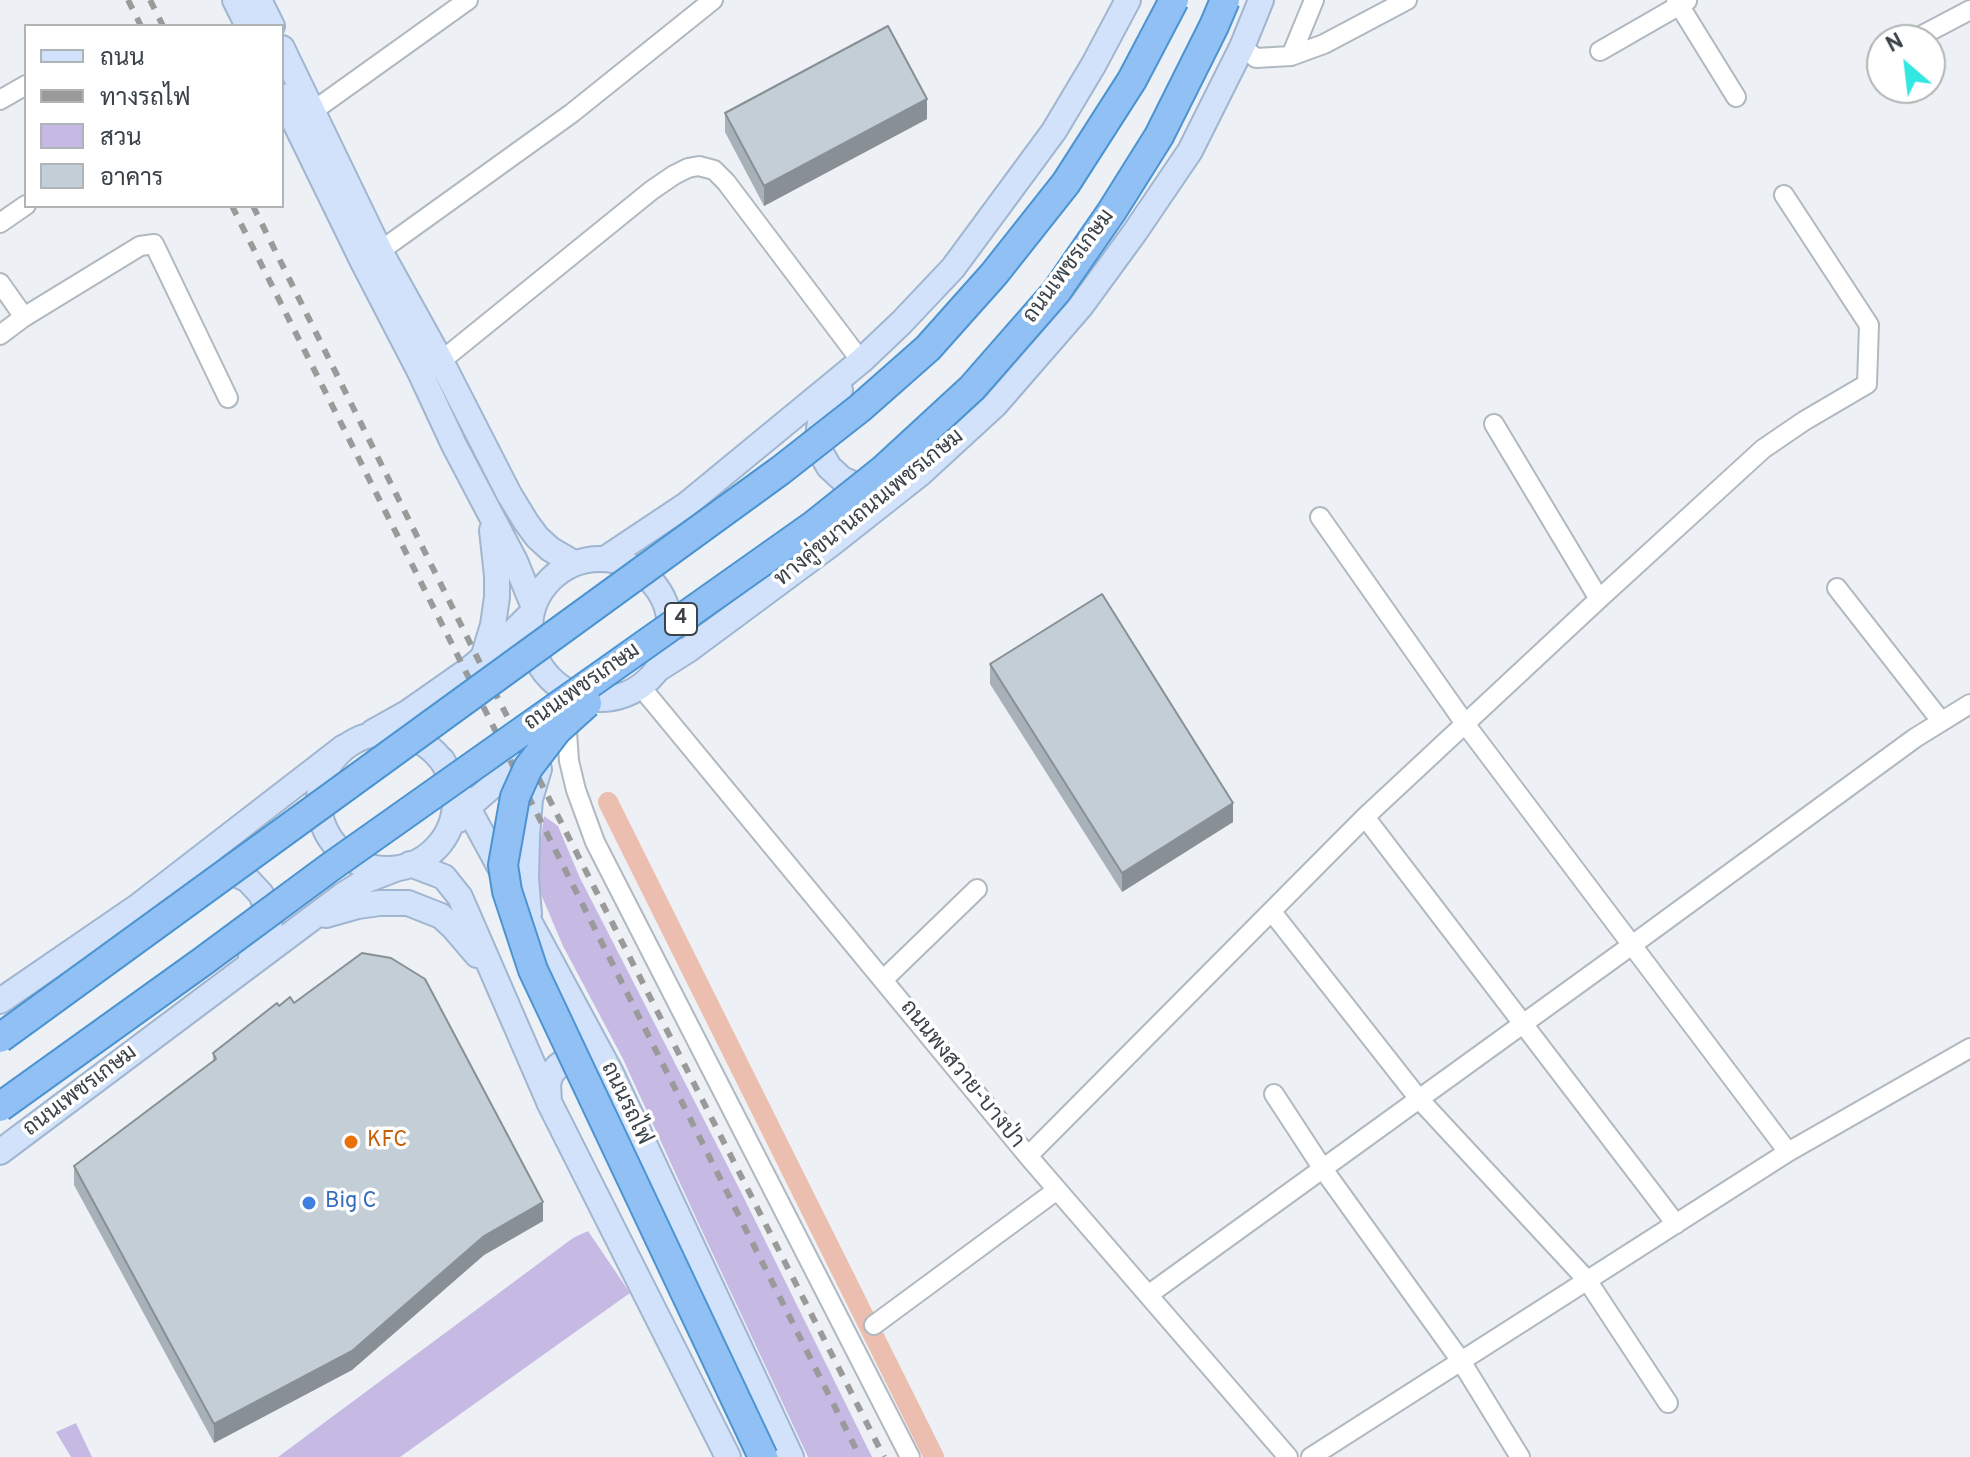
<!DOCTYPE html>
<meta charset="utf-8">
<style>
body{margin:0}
#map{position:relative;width:1970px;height:1457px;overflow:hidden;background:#edf1f5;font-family:Overpass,Sarabun,sans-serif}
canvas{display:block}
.legend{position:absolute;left:24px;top:24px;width:260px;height:184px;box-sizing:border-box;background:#fff;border:2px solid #b1b4b6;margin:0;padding:10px 14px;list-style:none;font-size:24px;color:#3b4349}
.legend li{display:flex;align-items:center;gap:16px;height:40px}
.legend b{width:40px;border:2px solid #b1b4b6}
.north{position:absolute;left:1866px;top:24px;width:80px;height:80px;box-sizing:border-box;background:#fff;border:2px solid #b1b4b6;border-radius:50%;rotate:332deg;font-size:22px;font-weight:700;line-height:32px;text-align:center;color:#3b4349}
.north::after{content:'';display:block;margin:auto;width:28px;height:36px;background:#31e8e3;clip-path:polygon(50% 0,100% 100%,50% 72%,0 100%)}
</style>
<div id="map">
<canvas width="1970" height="1457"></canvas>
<ul class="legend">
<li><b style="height:10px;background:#d1e2fa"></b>ถนน</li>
<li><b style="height:10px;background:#9a9a9a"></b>ทางรถไฟ</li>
<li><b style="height:22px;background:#c6bae5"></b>สวน</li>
<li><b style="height:22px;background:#c3ced6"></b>อาคาร</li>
</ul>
<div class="north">N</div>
</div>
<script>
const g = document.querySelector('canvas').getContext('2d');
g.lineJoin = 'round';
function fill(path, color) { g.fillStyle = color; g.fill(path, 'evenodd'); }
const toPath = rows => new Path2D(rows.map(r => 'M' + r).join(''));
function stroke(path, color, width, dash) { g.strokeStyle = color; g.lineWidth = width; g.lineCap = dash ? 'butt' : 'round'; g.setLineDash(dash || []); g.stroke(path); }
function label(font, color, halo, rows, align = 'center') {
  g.font = font + ' Overpass,Sarabun,sans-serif'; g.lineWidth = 7; g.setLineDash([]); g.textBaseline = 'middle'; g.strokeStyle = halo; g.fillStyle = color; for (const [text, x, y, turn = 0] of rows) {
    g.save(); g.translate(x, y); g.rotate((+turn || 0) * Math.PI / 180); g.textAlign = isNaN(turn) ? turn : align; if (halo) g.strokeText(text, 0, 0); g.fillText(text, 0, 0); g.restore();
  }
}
fill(toPath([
 [544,816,558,826,580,878,742,1194,872,1457,808,1457,696,1218,623,1059,563,946,540,892,540,846],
 [588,1231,630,1293,400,1457,278,1457,573,1238],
 [76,1423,92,1457,71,1457,56,1432]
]), '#c6bae5');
stroke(toPath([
 [608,802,934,1457]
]), '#ebbeaf', 20);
const minor = toPath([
 [1676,0,1736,97],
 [1913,40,1970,10],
 [1242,47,1256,58,1291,56,1324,44,1407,0],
 [1600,51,1687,1],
 [1291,56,1314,0],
 [0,100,26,85],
 [313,111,468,0],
 [0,223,26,205],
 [380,251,572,113,713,0],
 [0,283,24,317],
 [0,335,24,317,140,246,154,244,228,398],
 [441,361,652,190,674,175,688,168,699,166,714,170,726,182,861,361],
 [1494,424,1599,599],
 [1320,517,1466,725,1788,1152],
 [1837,588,1941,721],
 [641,687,1028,1156,1288,1457],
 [567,732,569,761,576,790,595,842,910,1457],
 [1365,817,1676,1224],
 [1272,912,1419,1099,1587,1280,1668,1403],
 [883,980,977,889],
 [1274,1094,1323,1169,1461,1361,1520,1457],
 [1028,1156,1365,817,1599,599,1763,449,1804,421,1867,384,1869,325,1784,195],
 [1148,1295,1632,945,1915,738,1970,704],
 [874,1325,1057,1190],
 [1311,1457,1788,1152,1970,1048]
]);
const secondary = toPath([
 [235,0,248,26],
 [259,0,272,26],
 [282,48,380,251,441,361,509,494,526,522,537,537,550,549,574,563],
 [282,96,363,262,420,372,454,445,515,561,533,605],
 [840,390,826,406,820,421,818,437,821,453,829,467,842,479,858,486,876,487],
 '530 629a70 70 0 1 1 140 0a70 70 0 1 1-140 0Z',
 [605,559,686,505,861,361,901,323,953,268,1054,131,1094,64,1128,0],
 [483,658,493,625,497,597,497,576,492,530],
 [658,669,688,650,831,544,921,473,995,405,1081,306,1135,232,1190,151,1242,47,1261,0],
 [373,732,407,713,467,671,508,637,530,615],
 '319 801a68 68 0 1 1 136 0a68 68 0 1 1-136 0Z',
 [442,760,611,1073,791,1457],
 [458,820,467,808,514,767,539,751],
 [410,864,444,877,460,897,550,1104,728,1457],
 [213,869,230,871,248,880,261,894,268,911,270,929,262,946,251,957],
 [529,914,526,879,527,836,530,799,539,769],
 [326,915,358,906,380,903,408,903,441,916,453,927,477,955],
 [0,1001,137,907,344,747],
 [549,1102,548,1084,551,1074,558,1066,566,1060,576,1057,591,1058],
 [0,1152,343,895,367,880,398,868]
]);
stroke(minor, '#b0b8c0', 22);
stroke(secondary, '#a0b5d0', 28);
stroke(minor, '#fff', 18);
stroke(secondary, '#d1e2fa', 24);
stroke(toPath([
 [128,0,141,26],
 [150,0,163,26],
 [232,206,860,1457],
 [253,206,479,661,884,1457]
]), '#9a9a9a', 6, [10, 10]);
const trunkBridge = toPath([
 [587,703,557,730,528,768,515,797,503,865,507,891,533,970,763,1457],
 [0,1038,781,470,860,408,928,348,994,274,1066,183,1132,80,1174,0],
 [0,1107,202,962,329,868,814,525,883,470,972,388,1056,292,1112,211,1159,136,1214,26,1225,0]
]);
stroke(trunkBridge, '#4b93d1', 32, []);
stroke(trunkBridge, '#90c0f4', 28);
fill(toPath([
 [725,113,927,119,764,206,725,132],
 [990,664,1233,822,1122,892,990,684],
 [294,1003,543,1221,484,1255,352,1370,214,1443,74,1185,74,1166,213,1062,213,1053,279,1006]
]), '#a8b1b8');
fill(toPath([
 [927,99,927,119,764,206,764,186],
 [1233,803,1233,822,1122,892,1122,873],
 [543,1202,543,1221,484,1255,352,1370,214,1443,214,1424,484,1236]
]), '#889096');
const building = toPath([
 [888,26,927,99,764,186,725,113,888,26],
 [1102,594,1233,803,1122,873,990,664,1102,594],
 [362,953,391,958,425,979,543,1202,484,1236,352,1351,214,1424,74,1166,216,1059,213,1053,277,1003,279,1006,290,997,294,1003,362,953]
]);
fill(building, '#c3ced6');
stroke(building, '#889096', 2);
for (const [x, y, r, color] of [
 [351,1142,8,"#e8710a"],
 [309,1203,8,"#3f7fe0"]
]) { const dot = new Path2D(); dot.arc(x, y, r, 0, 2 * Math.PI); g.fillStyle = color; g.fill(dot); stroke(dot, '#fff', 3); }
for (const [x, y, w] of [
 [681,619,32]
]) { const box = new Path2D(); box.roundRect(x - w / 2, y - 16, w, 32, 6); g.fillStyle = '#fff'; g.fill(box); stroke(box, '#3b4349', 2); }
label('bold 20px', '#3b4349', null, [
 ["4",681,619]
]);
label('22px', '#3b4349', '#fff', [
 ["ถนนเพชรเกษม",1070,267,-53],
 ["ทางคู่ขนานถนนเพชรเกษม",870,509,-39],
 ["ถนนเพชรเกษม",583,688,-35],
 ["ถนนพงสวาย-บางป่า",961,1075,51],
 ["ถนนเพชรเกษม",81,1092,-37],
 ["ถนนรถไฟ",625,1104,64]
]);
label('22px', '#c56008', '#fff', [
 ["KFC",367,1142]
], 'left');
label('22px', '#366cbe', '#fff', [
 ["Big C",325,1203]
], 'left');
</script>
